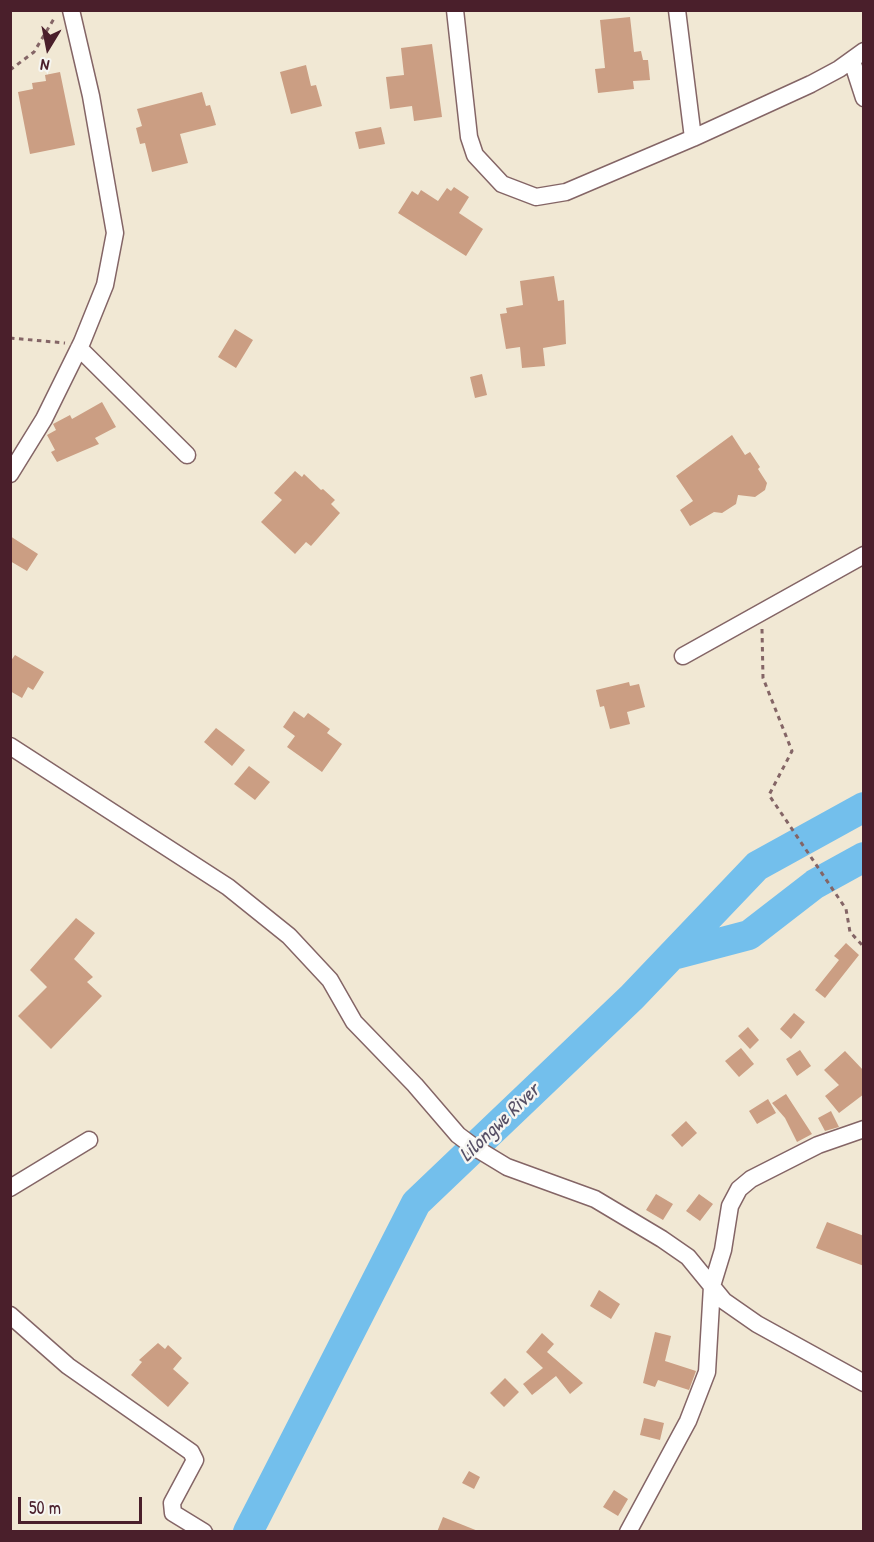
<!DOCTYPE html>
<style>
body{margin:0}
#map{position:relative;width:874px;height:1542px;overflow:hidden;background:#f1e8d4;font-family:"Patrick Hand",sans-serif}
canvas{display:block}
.frame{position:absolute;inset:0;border:12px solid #4a1f2b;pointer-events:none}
.north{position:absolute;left:18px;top:18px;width:60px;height:60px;-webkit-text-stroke:4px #f6f6f2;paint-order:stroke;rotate:190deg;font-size:16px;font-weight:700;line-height:24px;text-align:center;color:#4a1f2b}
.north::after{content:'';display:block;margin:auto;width:21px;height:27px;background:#4a1f2b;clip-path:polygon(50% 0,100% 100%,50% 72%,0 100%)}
.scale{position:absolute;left:18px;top:1497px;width:124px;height:27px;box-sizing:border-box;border:3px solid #4a1f2b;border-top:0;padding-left:8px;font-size:18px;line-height:21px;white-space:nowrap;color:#4a1f2b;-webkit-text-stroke:4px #f6f6f2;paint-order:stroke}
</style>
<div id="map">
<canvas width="874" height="1542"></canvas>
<div class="frame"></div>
<div class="north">N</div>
<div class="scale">50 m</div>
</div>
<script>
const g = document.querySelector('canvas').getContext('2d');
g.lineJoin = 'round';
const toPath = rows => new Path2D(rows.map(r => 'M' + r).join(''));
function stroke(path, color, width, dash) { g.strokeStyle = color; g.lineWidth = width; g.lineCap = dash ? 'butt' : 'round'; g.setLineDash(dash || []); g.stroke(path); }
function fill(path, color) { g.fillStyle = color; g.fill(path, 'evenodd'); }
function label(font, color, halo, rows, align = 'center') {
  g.font = font + ' "Patrick Hand",sans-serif'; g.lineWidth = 5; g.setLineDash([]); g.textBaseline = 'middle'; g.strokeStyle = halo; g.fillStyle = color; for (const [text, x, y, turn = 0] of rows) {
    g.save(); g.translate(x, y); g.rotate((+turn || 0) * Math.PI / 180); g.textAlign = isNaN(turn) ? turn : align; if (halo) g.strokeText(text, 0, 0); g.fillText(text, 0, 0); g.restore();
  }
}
stroke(toPath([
 [673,955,749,935,815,884,864,857],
 [248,1532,416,1203,632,997,757,866,864,807]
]), '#73bfec', 30);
fill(toPath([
 [630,17,634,52,641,51,643,60,648,60,650,80,633,81,634,89,598,93,595,69,605,68,600,20],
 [432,44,442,117,414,121,412,106,390,109,386,77,404,75,401,48],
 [306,65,311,86,316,85,322,106,291,114,280,72],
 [60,72,75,145,30,154,18,92,33,89,32,83,46,81,45,75],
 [202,92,206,106,210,105,216,125,180,134,188,163,152,172,145,143,140,144,136,128,142,126,137,109],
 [381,127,385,144,359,149,355,132],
 [454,187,469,197,459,213,483,229,466,256,398,213,412,191,418,195,421,190,438,201,447,188,451,191],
 [554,276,558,301,564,300,566,344,543,348,545,366,522,368,520,347,506,349,500,314,507,313,506,308,523,305,520,281],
 [235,329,253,340,236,368,218,357],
 [482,374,487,395,475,398,470,377],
 [102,402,116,427,95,438,99,444,57,462,51,452,55,450,47,435,56,430,53,424,70,415,72,419],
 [732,435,745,455,750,452,760,467,758,469,767,483,765,490,755,497,738,495,736,504,722,513,714,512,690,526,680,510,693,501,676,476],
 [295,471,302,477,304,474,321,490,323,489,335,500,331,504,340,513,311,546,306,542,295,554,261,522,282,500,274,493],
 [10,536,38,554,27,571,10,561],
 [15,655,44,672,33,690,28,687,22,698,10,691,10,662],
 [629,682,630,686,639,684,645,707,627,712,630,724,610,729,604,706,600,707,596,690],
 [294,711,304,718,308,713,330,729,327,733,342,744,322,772,287,747,295,736,283,727],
 [216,728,245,750,232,766,204,742],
 [249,766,270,782,255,800,234,784],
 [76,918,95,933,74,959,93,977,87,982,102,996,51,1049,18,1016,47,987,30,970],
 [846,943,859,955,825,998,815,990,839,960,834,956],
 [794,1013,805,1022,791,1039,780,1029],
 [748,1027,759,1040,750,1049,738,1036],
 [741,1048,754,1064,739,1077,725,1061],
 [800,1050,811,1066,797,1076,786,1059],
 [845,1051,864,1071,864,1094,839,1113,825,1096,839,1085,824,1070],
 [786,1094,812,1134,797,1142,785,1118,772,1103],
 [768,1099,776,1113,757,1124,749,1111],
 [831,1111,839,1127,825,1131,818,1118],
 [686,1121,697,1133,682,1147,671,1135],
 [656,1194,673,1204,663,1220,646,1210],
 [699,1194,713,1204,700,1221,686,1211],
 [827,1222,864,1236,864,1266,816,1248],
 [599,1290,620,1304,611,1319,590,1306],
 [655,1332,671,1336,665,1361,696,1371,689,1390,658,1380,655,1387,643,1383],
 [542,1333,554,1344,547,1352,583,1383,570,1394,556,1376,532,1395,523,1384,543,1368,526,1352],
 [158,1343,165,1349,168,1345,182,1358,173,1369,189,1383,168,1407,131,1375,142,1362,139,1360],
 [505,1378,519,1392,504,1407,490,1393],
 [644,1418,664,1423,660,1440,640,1435],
 [469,1471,480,1477,474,1489,462,1483],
 [614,1490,628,1499,618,1516,603,1507],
 [443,1517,478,1531,478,1532,437,1532]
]), '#cb9e83');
const minor = toPath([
 [455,10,469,137,475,155,502,184,536,197,566,192,693,138,811,84,839,69,864,51],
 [677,10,693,138],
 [852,61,864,98],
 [79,348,187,455],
 [10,474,44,419,82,342,105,285,115,233,91,96,71,10],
 [683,656,864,555],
 [10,746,228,887,289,936,330,980,354,1022,415,1085,458,1135,474,1147,507,1167,595,1199,662,1239,688,1257,724,1301,757,1324,864,1383],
 [10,1188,89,1140],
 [10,1315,68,1366,191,1452,195,1460,172,1503,173,1513,204,1532],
 [628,1532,688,1421,707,1372,712,1286,723,1250,730,1206,739,1189,751,1179,818,1145,864,1129]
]);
stroke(minor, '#846566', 19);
stroke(toPath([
 [10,70,34,52,55,17],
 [10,338,65,343],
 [762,629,763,678,792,751,769,795,846,909,850,932,864,947]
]), '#846566', 3, [4.5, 4.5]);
stroke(minor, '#fff', 16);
label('italic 20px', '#564f65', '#f6f6f2', [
 ["Lilongwe River",500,1123,-44]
]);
</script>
